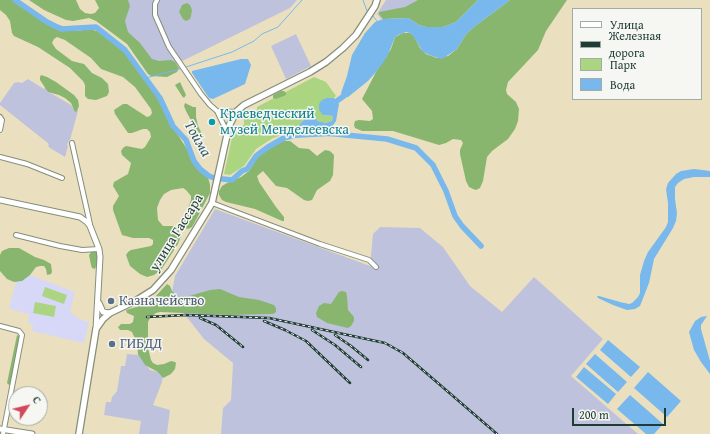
<!DOCTYPE html>
<meta charset="utf-8">
<style>
body{margin:0}
#map{position:relative;width:710px;height:434px;overflow:hidden;background:#eae0bf;font-family:"Gentium Book Plus",serif}
canvas{display:block}
.legend{position:absolute;left:572px;top:8px;width:130px;height:92px;box-sizing:border-box;background:#f6f6f2;border:1px solid #a0aca6;margin:0;padding:5px 7px;list-style:none;font-size:12px;color:#1f3d34}
.legend li{display:flex;align-items:center;gap:8px;height:20px}
.legend b{width:20px;border:1px solid #a0aca6}
.north{position:absolute;left:8px;top:386px;width:40px;height:40px;box-sizing:border-box;background:#f6f6f2;border:1px solid #a0aca6;border-radius:50%;rotate:55deg;font-size:11px;font-weight:700;line-height:16px;text-align:center;color:#1f3d34}
.north::after{content:'';display:block;margin:auto;width:14px;height:18px;background:#d1495b;clip-path:polygon(50% 0,100% 100%,50% 72%,0 100%)}
.scale{position:absolute;left:572px;top:408px;width:94px;height:18px;box-sizing:border-box;border:2px solid #1f3d34;border-top:0;padding-left:5px;font-size:12px;line-height:14px;white-space:nowrap;color:#1f3d34;-webkit-text-stroke:3px #f6f6f2;paint-order:stroke}
</style>
<div id="map">
<canvas width="710" height="434"></canvas>
<ul class="legend">
<li><b style="height:5px;background:#fff"></b>Улица</li>
<li><b style="height:5px;background:#1f3d34"></b>Железная дорога</li>
<li><b style="height:11px;background:#abd581"></b>Парк</li>
<li><b style="height:11px;background:#78b8ec"></b>Вода</li>
</ul>
<div class="north">С</div>
<div class="scale">200 m</div>
</div>
<script>
const g = document.querySelector('canvas').getContext('2d');
g.lineJoin = 'round';
function fill(path, color) { g.fillStyle = color; g.fill(path, 'evenodd'); }
const toPath = rows => new Path2D(rows.map(r => 'M' + r).join(''));
function stroke(path, color, width, dash) { g.strokeStyle = color; g.lineWidth = width; g.lineCap = dash ? 'butt' : 'round'; g.setLineDash(dash || []); g.stroke(path); }
function label(font, color, halo, rows, align = 'center') {
  g.font = font + ' "Gentium Book Plus",serif'; g.lineWidth = 3; g.setLineDash([]); g.textBaseline = 'middle'; g.strokeStyle = halo; g.fillStyle = color; for (const [text, x, y, turn = 0] of rows) {
    g.save(); g.translate(x, y); g.rotate((+turn || 0) * Math.PI / 180); g.textAlign = isNaN(turn) ? turn : align; if (halo) g.strokeText(text, 0, 0); g.fillText(text, 0, 0); g.restore();
  }
}
fill(toPath([
 [19,271,75,292,70,312,81,320,89,322,84,343,32,331,33,324,28,323,29,314,9,309]
]), '#d7d7f8');
fill(toPath([
 [109,0,297,0,290,8,158,73,124,35],
 [386,0,435,0,388,19,381,19,377,14],
 [296,34,311,66,286,79,271,46],
 [28,79,44,89,46,86,48,88,47,91,71,105,73,108,78,111,70,140,69,140,67,145,68,146,65,157,50,148,48,146,49,144,0,105,0,103,14,83,18,82,22,83],
 [215,209,370,266,373,234,380,227,420,228,443,247,470,286,502,312,534,277,603,339,571,376,638,434,221,434,223,408,231,400,233,363,204,339,171,297,175,276],
 [127,354,140,355,150,370,163,373,162,382,153,405,170,410,167,434,139,434,141,421,104,415,106,402,111,402,112,397,117,391,121,366,125,366]
]), '#bfc2dd');
fill(toPath([
 [314,77,326,82,336,96,334,98,327,98,323,115,333,116,332,121,326,123,318,121,314,115,304,120,292,132,273,138,256,149,244,166,230,175,224,174,233,133,244,125,244,119,257,111,257,107],
 [45,287,67,295,64,304,42,296],
 [35,302,56,306,54,317,33,313]
]), '#abd581');
fill(toPath([
 [0,0,18,0,53,23,77,31,89,29,97,31,123,50,155,91,163,106,167,118,187,149,191,160,196,167,208,177,210,185,210,193,196,220,192,227,188,229,184,228,183,225,183,221,191,200,191,196,186,190,183,188,171,190,164,194,160,200,157,208,158,220,163,226,175,226,178,229,181,236,178,244,161,270,154,275,147,277,140,274,130,266,126,255,128,252,131,250,151,246,153,244,153,240,149,238,133,238,122,235,113,210,113,206,119,196,113,186,114,182,128,174,130,167,131,163,122,155,121,151,123,148,126,146,142,149,145,147,151,137,150,132,147,129,143,129,132,133,128,133,115,114,114,110,123,104,127,104,147,117,150,116,152,113,151,109,135,87,123,77,101,69,91,58,65,40,57,37,54,39,52,43,56,49,72,61,84,64,92,73,102,78,108,84,109,92,107,96,96,100,88,99,85,96,85,85,83,81,70,68,38,47,14,36,12,33,10,21,6,15,0,10],
 [29,0,76,0,80,9,85,13,91,14,95,13,99,8,95,0,128,0,130,6,125,21,128,32,140,43,152,59,159,61,171,60,175,62,179,68,177,72,167,77,151,76,148,74,127,44,96,21,89,18,73,21,66,20,44,10],
 [418,0,478,0,456,22,443,27,426,27,419,25,408,18,383,19,379,14,379,12,405,7],
 [510,0,567,0,546,31,538,50,508,82,506,90,507,94,516,102,519,109,518,121,515,129,508,139,492,151,487,157,483,181,480,188,476,190,473,189,469,187,466,181,460,154,460,150,463,143,461,140,453,139,446,143,439,145,393,131,362,131,355,128,354,125,355,121,359,120,370,121,373,119,372,111,362,99,376,72,391,49,395,37,403,33,410,33,414,36,420,48,426,54,437,58,448,56,457,49,467,33,474,27],
 [187,3,190,5,192,10,191,16,190,19,186,21,183,19,179,12,182,5],
 [41,75,47,77,56,82,74,95,78,100,79,106,77,111,75,112,71,103,65,98,59,95,48,92,40,80,40,77],
 [180,82,186,95,184,98,182,96,175,85],
 [281,91,284,91,286,93,286,95,276,99,273,98,273,95],
 [185,103,193,107,196,107,196,117,198,126,201,132,201,135,195,128,186,111,184,106],
 [282,141,290,141,299,148,309,149,317,156,325,150,330,151,334,155,333,175,330,181,317,190,312,200,308,201,304,200,287,188,276,186,263,171,257,176,259,182,276,207,284,217,284,221,282,221,255,209,226,202,222,200,219,195,219,191,222,186,227,183,241,177,249,171,258,157,276,143],
 [9,248,19,248,35,257,44,260,51,264,52,272,51,274,47,275,46,269,44,266,40,266,36,267,30,275,22,281,14,282,7,279,0,271,0,255,2,251],
 [92,251,96,252,97,255,98,261,95,269,92,268,91,265,89,255],
 [167,284,170,286,172,291,178,297,189,296,210,290,220,289,239,297,259,300,274,305,276,308,276,312,273,314,229,315,160,312,156,313,150,318,148,322,148,348,151,360,153,363,157,365,164,364,171,361,175,362,176,363,175,369,171,374,163,378,158,372,145,365,138,354,137,343,132,332,128,330,120,330,118,327,121,324,130,324,133,322,134,316,127,313,126,310,146,304,153,299],
 [342,291,346,292,347,296,348,310,354,317,354,321,351,326,348,328,327,323,317,317,316,313,319,306,324,303,331,304,339,292],
 [17,335,21,337,11,384,9,385,7,383]
]), '#88b66f');
fill(toPath([
 [478,0,510,0,474,27,467,33,457,49,442,59,432,56,423,52,414,37,410,33,406,32,398,35,395,37,387,57,376,72,368,81,348,97,343,97,341,93,347,76,352,55,365,33,375,22,383,19,408,18,419,25,426,27,443,27,456,22],
 [241,59,248,59,251,65,245,84,213,99,209,98,192,73,192,71],
 [327,98,334,98,339,104,336,121,331,128,333,133,332,136,294,138,292,132,304,120,303,117,305,113,309,111,318,121,326,123,332,121,333,116,323,115,319,110,319,104,322,100],
 [694,169,710,171,710,177,694,177,684,179,678,183,675,187,675,199,677,213,676,221,673,228,654,259,649,283,640,306,635,309,627,310,613,305,598,298,597,296,599,296,620,302,629,304,632,303,638,297,640,293,640,275,644,261,648,252,666,227,668,222,668,203,666,189,668,183,676,174,681,171],
 [707,316,701,325,701,329,710,361,710,374,701,362,694,350,689,332,695,321,701,317],
 [608,340,640,367,631,377,600,350],
 [595,354,627,382,618,392,586,364],
 [584,367,616,394,608,404,576,377],
 [648,372,681,401,667,417,634,388],
 [630,395,663,424,654,434,646,434,617,409]
]), '#78b8ec');
stroke(toPath([
 [363,0,367,11],
 [372,15,377,21],
 [186,67,232,52,254,41,262,34,278,27,302,0],
 [146,78,180,69]
]), '#78b8ec', 1);
stroke(toPath([
 [15,0,47,22,61,29,96,27,125,50,160,98,173,126,186,140,194,161,200,169,209,176,214,178,232,180,242,171,247,169,256,156,268,147,284,138,299,134],
 [334,106,334,103,348,93],
 [325,133,387,139,416,148,433,165,446,191,455,216,462,226,481,246]
]), '#78b8ec', 5.5);
const minor = toPath([
 [157,0,155,4,155,15,169,47,201,94,210,105,217,111,227,132],
 [217,111,236,112],
 [0,117,2,120,0,130],
 [72,143,90,224],
 [0,157,27,164,62,178],
 [212,203,320,244,369,260,376,267],
 [16,235,60,246,82,250,99,249],
 [0,326,19,331,22,335,3,434]
]);
const tertiary = toPath([
 [0,200,80,217,87,222,90,226,99,249,100,257,96,329],
 [99,303,103,312,110,313],
 [0,429,32,434]
]);
const secondary = toPath([
 [79,434,96,329,103,319,110,313,137,300,153,290,171,270,212,203,229,126,236,112,244,105,310,72,326,62,343,48,356,35,375,6,377,0]
]);
stroke(minor, '#848e7a', 6);
stroke(tertiary, '#848e7a', 7);
stroke(secondary, '#848e7a', 8);
stroke(minor, '#fff', 4);
stroke(tertiary, '#fff', 5);
stroke(secondary, '#fff', 5.5);
const rail = toPath([
 [147,317,186,315,269,318,385,343,403,353,497,434],
 [200,318,216,325,243,347],
 [264,321,285,330,306,341,350,383],
 [312,330,335,345,361,367],
 [335,335,351,346,368,360]
]);
stroke(rail, '#1f3d34', 2.5);
stroke(rail, '#f6f6f2', 1, [3]);
for (const [x, y, r, color] of [
 [212,122,4,"#0f9aa8"],
 [111,301,4,"#5c6f8a"],
 [112,344,4,"#5c6f8a"]
]) { const dot = new Path2D(); dot.arc(x, y, r, 0, 2 * Math.PI); g.fillStyle = color; g.fill(dot); stroke(dot, '#f6f6f2', 1.5); }
label('14px', '#0d838f', '#f6f6f2', [
 ["Краеведческий",220,114],
 ["музей Менделеевска",220,130]
], 'left');
label('14px', '#1f3d34', '#f6f6f2', [
 ["улица Гассара",177,233,-58]
]);
label('14px', '#4e5e75', '#f6f6f2', [
 ["Казначейство",119,301],
 ["ГИБДД",120,344]
], 'left');
label('italic 15px', '#355c62', '#f6f6f2', [
 ["Тойма",197,139,60]
]);
</script>
